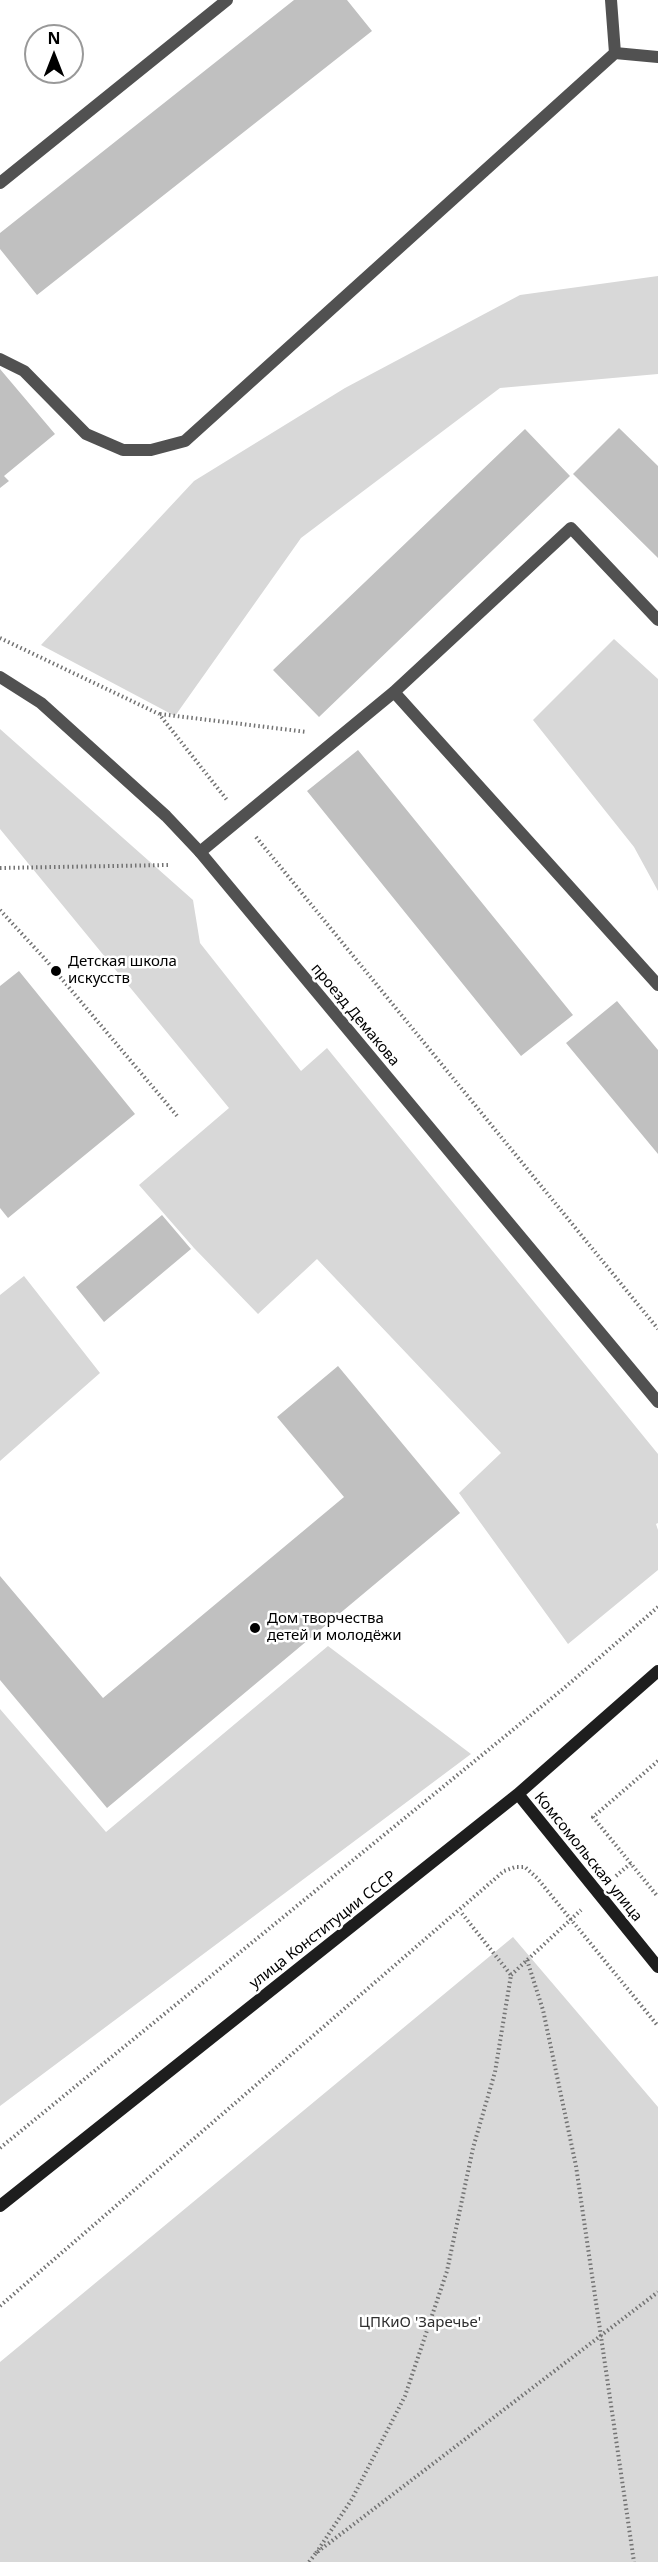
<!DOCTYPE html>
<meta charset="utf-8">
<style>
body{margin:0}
#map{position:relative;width:658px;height:2562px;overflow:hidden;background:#fff;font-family:"Noto Sans",sans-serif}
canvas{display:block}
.north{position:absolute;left:24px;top:24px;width:60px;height:60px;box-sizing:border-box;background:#fff;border:2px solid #999;border-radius:50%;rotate:0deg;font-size:16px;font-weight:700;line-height:24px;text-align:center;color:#000}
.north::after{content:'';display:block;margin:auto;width:21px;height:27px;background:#000;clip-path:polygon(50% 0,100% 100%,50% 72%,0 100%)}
</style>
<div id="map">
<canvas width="658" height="2562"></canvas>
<div class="north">N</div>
</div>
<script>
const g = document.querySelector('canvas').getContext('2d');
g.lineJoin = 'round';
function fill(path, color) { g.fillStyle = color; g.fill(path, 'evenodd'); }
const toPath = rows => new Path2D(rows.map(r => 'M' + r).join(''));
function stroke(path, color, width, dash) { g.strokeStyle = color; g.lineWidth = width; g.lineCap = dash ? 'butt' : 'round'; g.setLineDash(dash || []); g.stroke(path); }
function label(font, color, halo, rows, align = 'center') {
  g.font = font + ' "Noto Sans",sans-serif'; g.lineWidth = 5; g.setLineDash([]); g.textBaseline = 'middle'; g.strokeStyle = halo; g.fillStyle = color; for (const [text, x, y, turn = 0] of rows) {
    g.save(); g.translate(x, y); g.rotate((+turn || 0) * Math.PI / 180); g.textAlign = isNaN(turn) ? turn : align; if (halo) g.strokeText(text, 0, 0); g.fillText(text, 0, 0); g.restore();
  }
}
fill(toPath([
 [658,276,658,374,500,388,301,538,175,716,41,645,194,481,345,388,520,295],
 [614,639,658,679,658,891,634,847,533,720],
 [0,729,193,900,200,943,301,1071,327,1048,658,1454,658,1523,656,1524,658,1530,658,1570,568,1644,459,1493,501,1453,317,1259,258,1314,194,1248,139,1185,229,1108,0,829],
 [24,1276,100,1373,0,1461,0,1295],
 [328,1646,471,1754,0,2106,0,1709,106,1832],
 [513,1937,658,2107,658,2562,0,2562,0,2362]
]), '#d8d8d8');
fill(toPath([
 [294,0,347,0,372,31,37,295,0,249,0,233],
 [0,369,55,434,4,476,9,481,0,488],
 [619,428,658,466,658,558,573,474],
 [525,429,570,476,319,717,273,670],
 [358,750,573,1015,521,1056,307,791],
 [19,971,135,1114,8,1218,0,1208,0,986],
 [617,1001,658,1050,658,1154,566,1043],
 [162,1215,191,1249,104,1322,76,1287],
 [338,1366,460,1513,107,1808,0,1680,0,1576,103,1698,344,1497,277,1417]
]), '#c0c0c0');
stroke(toPath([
 [0,638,159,714,227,800],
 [160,714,307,732],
 [256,837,658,1329],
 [0,868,168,865],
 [0,910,45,959,178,1117],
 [658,1761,593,1817,658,1897],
 [616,1876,631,1863],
 [527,1960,543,2010,576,2166,634,2562],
 [511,1975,581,1910],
 [0,2148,563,1689,658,1607],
 [0,2306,504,1871,515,1867,525,1867,537,1878,658,2026],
 [316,2553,352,2499,405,2396,447,2271,473,2148,495,2072,511,1975,460,1911],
 [309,2562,316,2553,658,2292]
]), '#737373', 4, [1.5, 3]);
stroke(toPath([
 [611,0,615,53],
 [0,183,227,0],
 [0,359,24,371,86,434,123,450,151,450,185,441,615,53,658,57],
 [394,692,658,985],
 [200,852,394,692,571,528,658,620]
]), '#515151', 12);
stroke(toPath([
 [0,677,41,703,166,816,200,852,658,1402]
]), '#515151', 12);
stroke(toPath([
 [518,1794,658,1967],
 [0,2206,518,1794,658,1671]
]), '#1e1e1e', 12);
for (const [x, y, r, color] of [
 [56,971,6,"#000"],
 [255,1628,6,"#000"]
]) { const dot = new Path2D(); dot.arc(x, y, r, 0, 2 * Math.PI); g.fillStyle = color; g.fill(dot); stroke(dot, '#fff', 2); }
label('15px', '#000', '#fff', [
 ["Детская школа",68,962],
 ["искусств",68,979],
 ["Дом творчества",267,1619],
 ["детей и молодёжи",267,1636]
], 'left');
label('15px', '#000', '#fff', [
 ["проезд Демакова",355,1015,50],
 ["Комсомольская улица",588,1857,51],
 ["улица Конституции СССР",323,1930,-38]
]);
label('15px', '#2f2f2f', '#fff', [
 ["ЦПКиО 'Заречье'",420,2323]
]);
</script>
